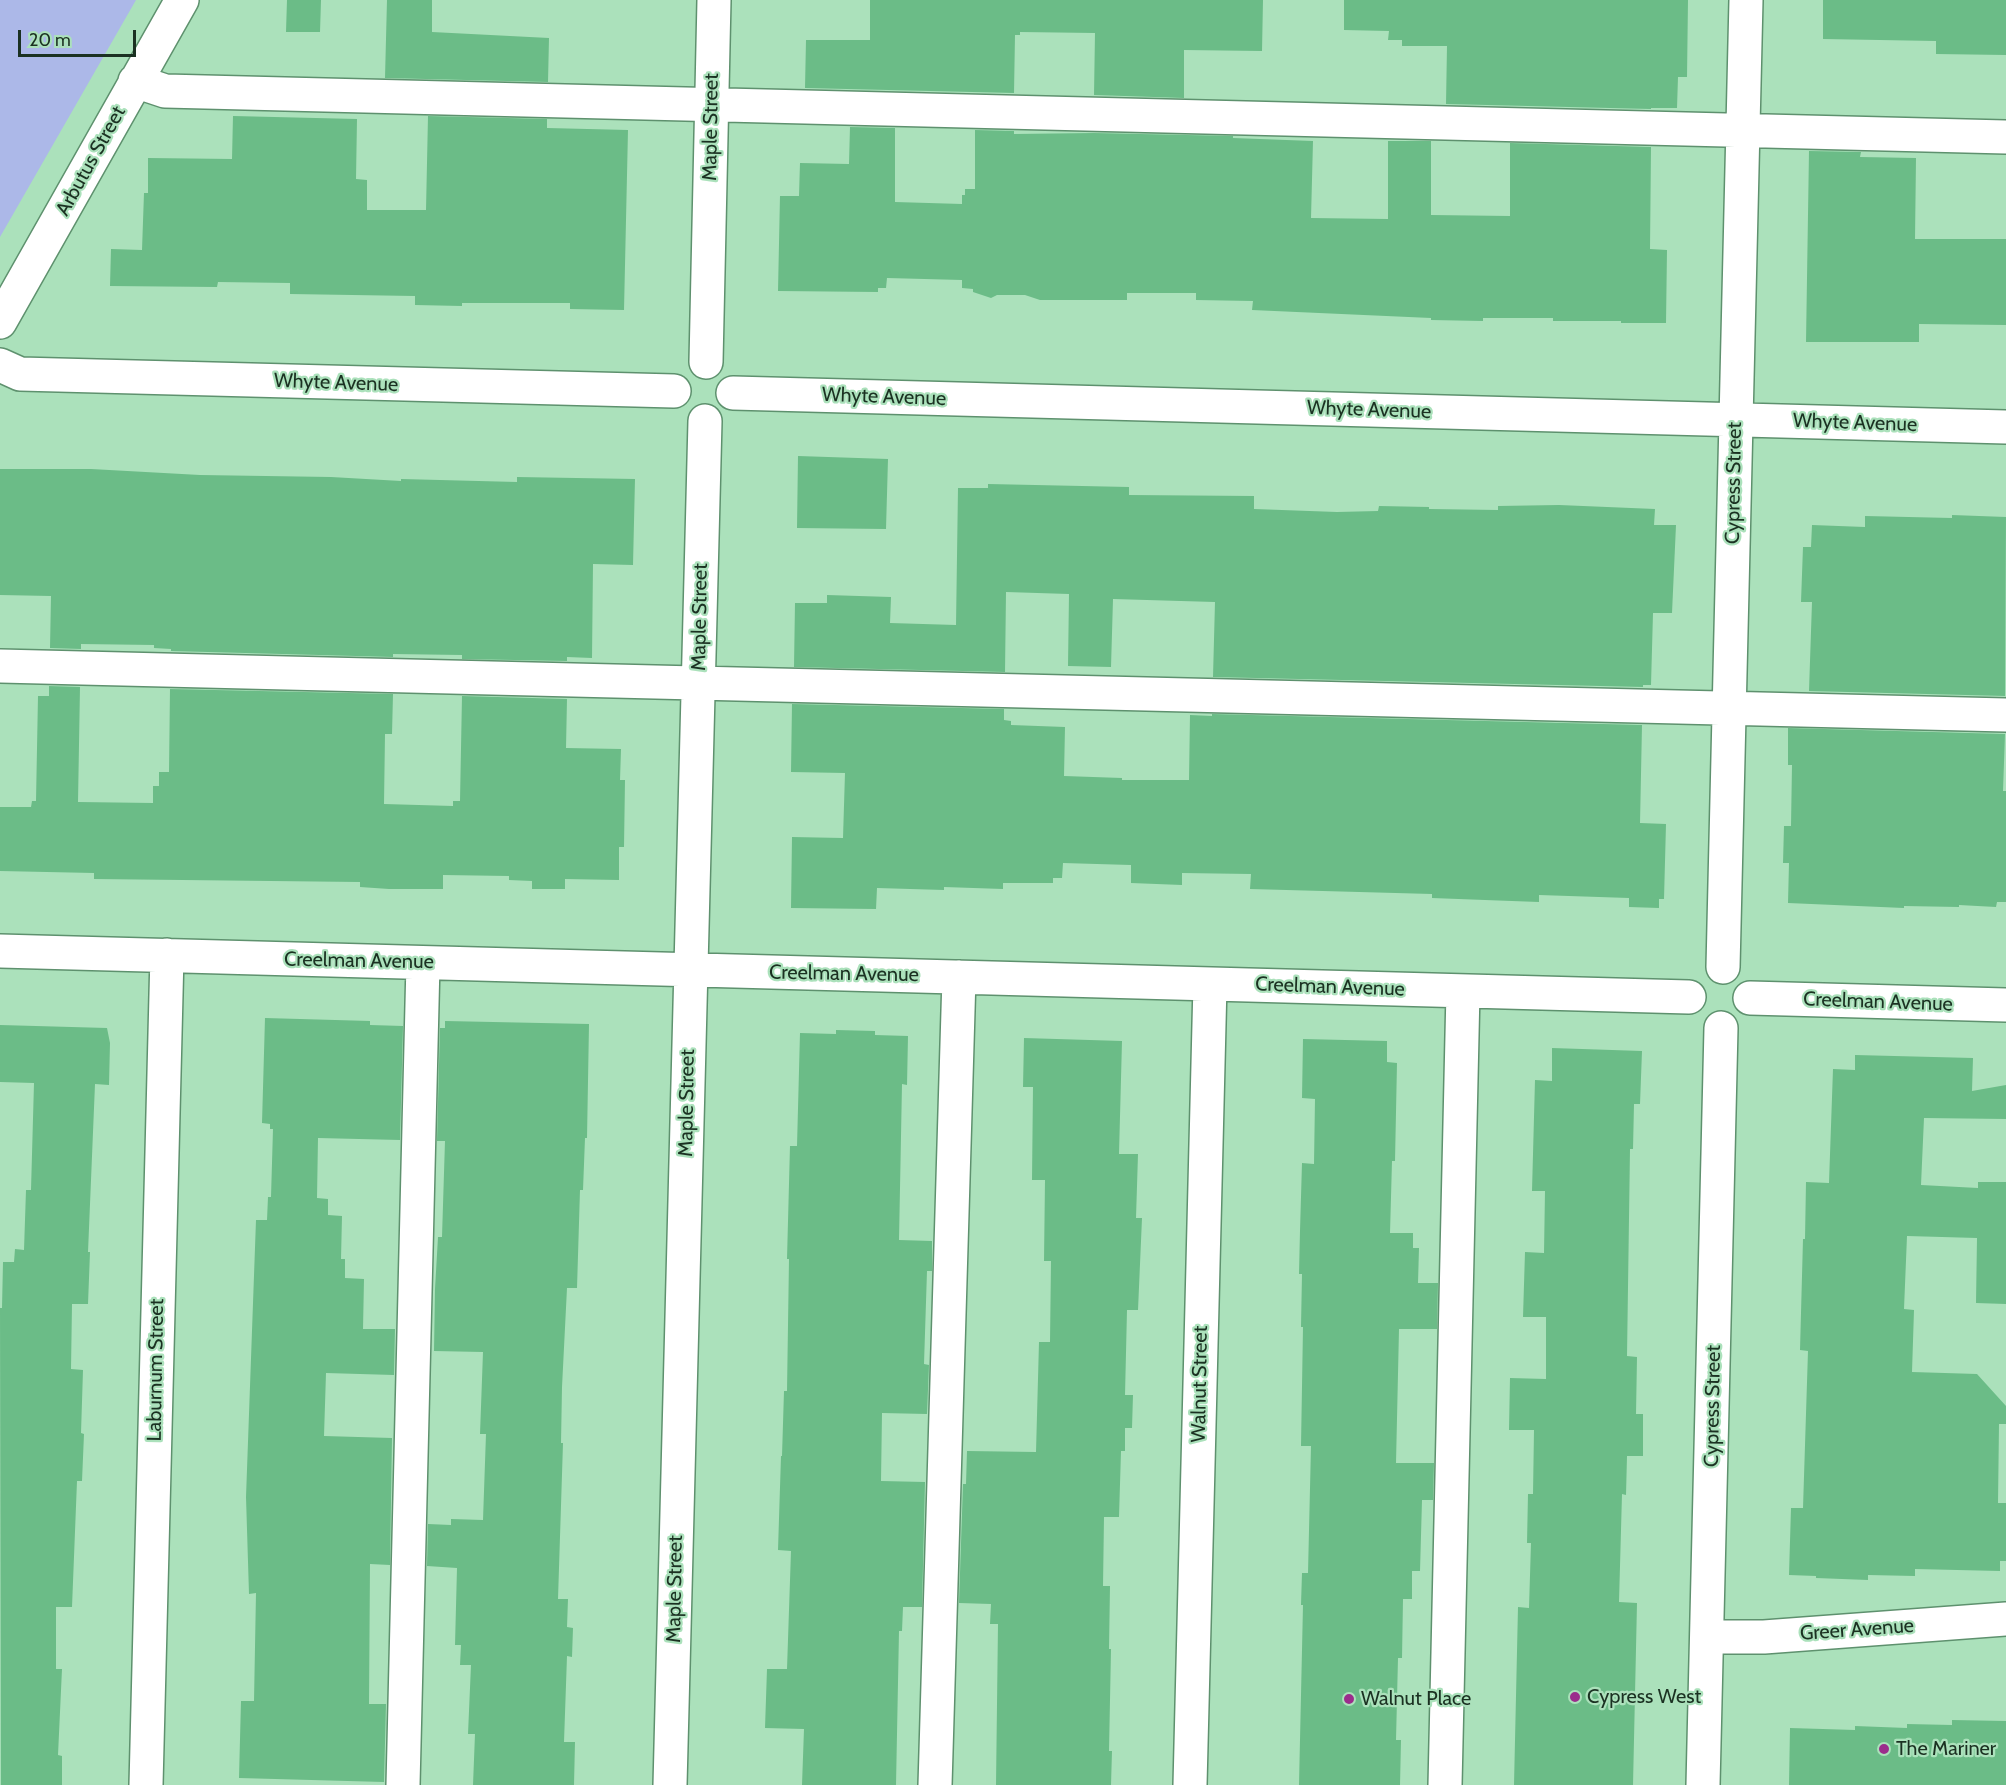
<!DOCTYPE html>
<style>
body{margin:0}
#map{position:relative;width:2006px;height:1785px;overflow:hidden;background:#abe1bb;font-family:Cabin,sans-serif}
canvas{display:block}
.scale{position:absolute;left:18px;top:30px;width:118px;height:27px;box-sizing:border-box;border:3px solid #1b3122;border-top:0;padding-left:8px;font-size:18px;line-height:21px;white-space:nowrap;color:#1b3122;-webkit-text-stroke:4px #abe1bb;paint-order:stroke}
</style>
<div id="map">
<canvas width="2006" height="1785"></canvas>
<div class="scale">20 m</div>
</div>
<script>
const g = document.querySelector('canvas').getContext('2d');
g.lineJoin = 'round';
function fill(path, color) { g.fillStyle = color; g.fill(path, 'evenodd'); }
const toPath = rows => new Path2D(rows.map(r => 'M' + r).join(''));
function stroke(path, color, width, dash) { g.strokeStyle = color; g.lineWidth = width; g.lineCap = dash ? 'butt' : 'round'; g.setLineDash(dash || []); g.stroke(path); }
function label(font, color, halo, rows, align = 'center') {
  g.font = font + ' Cabin,sans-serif'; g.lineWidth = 4.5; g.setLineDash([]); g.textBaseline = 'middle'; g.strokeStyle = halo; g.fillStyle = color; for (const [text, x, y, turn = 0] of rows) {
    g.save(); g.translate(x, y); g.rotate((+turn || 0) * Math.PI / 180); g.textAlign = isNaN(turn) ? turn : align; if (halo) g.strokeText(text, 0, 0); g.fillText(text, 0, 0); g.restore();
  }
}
fill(toPath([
 [0,0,136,0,0,237]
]), '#acb8e8');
fill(toPath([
 [287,0,321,0,320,32,286,32],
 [387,0,432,0,432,32,549,38,548,82,385,78],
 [870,0,1263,0,1262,51,1184,50,1184,98,1094,95,1095,33,1020,32,1020,35,1015,35,1014,93,805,88,806,40,870,40],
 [1344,0,1688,0,1687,77,1678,77,1677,108,1651,108,1651,109,1446,104,1447,46,1402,46,1402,40,1388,40,1389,31,1344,30],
 [1823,0,2006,0,2006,55,1936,54,1936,41,1823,39],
 [233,116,357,119,356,179,367,180,367,210,426,210,428,116,547,119,547,128,628,130,624,310,570,309,570,303,462,303,462,306,415,305,415,296,290,294,290,283,218,282,217,287,110,286,111,249,142,250,144,193,148,193,148,158,232,159],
 [850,127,895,128,895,202,962,204,962,195,965,195,965,189,975,189,975,130,1014,131,1014,134,1094,133,1233,136,1233,138,1313,141,1311,218,1388,219,1388,141,1431,141,1431,215,1510,216,1510,143,1651,147,1650,249,1667,250,1666,323,1621,323,1621,321,1553,321,1553,318,1483,318,1483,321,1431,320,1431,318,1252,310,1253,301,1196,300,1196,293,1127,293,1127,300,1040,300,1025,295,997,295,991,298,973,292,973,289,962,288,962,280,887,278,886,288,878,288,878,292,778,291,780,196,799,196,800,163,849,164],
 [1809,151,1861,152,1860,157,1916,158,1915,239,2006,239,2006,325,1919,324,1919,342,1806,342],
 [798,456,888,459,886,529,797,528],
 [0,469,91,469,200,475,331,477,401,481,401,479,517,482,517,477,635,479,633,565,593,564,592,658,567,657,567,661,462,659,462,655,393,654,393,657,171,651,171,649,154,648,154,645,81,644,81,649,50,648,51,596,0,595],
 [988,484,1129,487,1129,495,1254,496,1254,509,1337,512,1378,511,1379,506,1429,507,1429,509,1498,510,1498,506,1559,505,1655,509,1654,525,1676,525,1672,613,1653,613,1651,685,1643,685,1643,687,1213,677,1215,602,1113,599,1111,667,1068,666,1069,594,1006,592,1005,672,794,667,795,603,827,603,827,595,891,597,890,623,956,625,958,488,988,488],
 [1952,515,2006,517,2005,696,1809,691,1812,602,1801,602,1803,547,1811,547,1812,525,1865,527,1865,516,1952,518],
 [49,686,80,687,78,802,153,803,153,786,159,786,159,772,169,772,170,689,393,694,392,734,385,734,384,804,453,806,453,801,460,801,462,696,567,699,566,748,621,749,620,780,625,780,624,847,619,847,619,880,565,879,565,889,532,889,532,881,509,880,509,876,443,875,443,889,389,889,360,887,360,882,94,879,94,873,0,871,0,807,31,807,32,801,36,801,38,696,49,696],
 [792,704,1004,709,1004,720,1011,721,1011,725,1065,727,1064,776,1122,778,1122,780,1189,780,1190,715,1212,716,1212,714,1642,725,1640,823,1666,824,1664,899,1659,899,1659,908,1629,907,1629,898,1539,895,1539,902,1485,900,1432,898,1432,894,1250,889,1251,874,1182,873,1182,885,1131,883,1131,865,1063,863,1062,878,1053,878,1053,883,1003,883,1003,889,944,887,944,890,877,888,876,909,791,908,792,837,843,838,845,773,791,772],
 [1788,728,2005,734,2003,791,2006,791,2006,902,1997,902,1996,907,1959,905,1959,907,1904,906,1904,908,1788,903,1789,863,1783,863,1784,826,1791,826,1792,765,1788,765],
 [265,1018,370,1021,370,1025,403,1026,400,1140,318,1138,317,1198,328,1199,328,1215,342,1216,341,1259,345,1259,345,1278,364,1279,363,1329,395,1329,394,1375,326,1373,324,1436,392,1438,390,1565,370,1564,369,1704,386,1704,384,1782,239,1778,241,1701,254,1701,256,1593,249,1594,246,1497,256,1220,267,1220,268,1197,271,1197,273,1129,270,1129,270,1124,262,1123],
 [445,1021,589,1024,587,1138,585,1138,583,1190,580,1190,577,1288,567,1288,562,1387,561,1443,563,1443,558,1599,568,1599,567,1627,573,1628,572,1657,567,1656,564,1742,575,1742,574,1785,473,1785,475,1734,468,1734,471,1665,460,1665,461,1645,455,1645,457,1568,427,1566,428,1524,451,1525,451,1519,483,1520,486,1434,480,1434,483,1352,434,1351,435,1289,438,1237,442,1237,445,1141,437,1141,440,1028,445,1028],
 [0,1025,107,1028,110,1043,109,1085,95,1084,88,1252,90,1252,88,1304,72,1304,71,1369,83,1370,81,1433,84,1434,82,1481,77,1481,72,1607,56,1607,56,1669,62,1669,58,1755,62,1756,62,1785,1,1785,0,1308,2,1308,3,1262,14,1262,15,1249,24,1250,26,1190,31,1190,34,1083,0,1082],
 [836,1030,875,1031,875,1035,908,1036,907,1085,902,1084,899,1240,932,1241,932,1271,927,1271,924,1364,929,1365,927,1414,882,1413,881,1481,925,1482,922,1607,903,1607,902,1631,899,1631,896,1785,802,1785,804,1729,765,1728,767,1669,787,1669,791,1551,778,1550,781,1456,782,1456,784,1391,787,1391,789,1259,787,1259,790,1146,797,1146,800,1033,836,1034],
 [1024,1038,1122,1041,1119,1154,1138,1154,1136,1218,1142,1218,1138,1310,1127,1310,1125,1395,1133,1395,1132,1428,1125,1428,1125,1451,1121,1451,1119,1517,1104,1517,1103,1586,1110,1586,1109,1649,1111,1649,1109,1751,1112,1751,1111,1785,996,1785,998,1624,990,1624,991,1604,959,1603,963,1484,966,1484,967,1451,1036,1452,1039,1342,1050,1342,1051,1261,1044,1261,1045,1180,1032,1180,1033,1087,1023,1087],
 [1303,1039,1387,1041,1387,1062,1397,1063,1395,1161,1392,1161,1390,1233,1413,1233,1413,1248,1419,1248,1418,1283,1438,1283,1437,1329,1399,1329,1396,1463,1434,1463,1433,1500,1422,1500,1420,1571,1412,1571,1412,1599,1403,1599,1402,1658,1398,1658,1396,1740,1401,1740,1400,1785,1299,1785,1303,1605,1301,1605,1302,1573,1308,1573,1311,1446,1301,1446,1303,1327,1301,1327,1302,1274,1299,1274,1300,1231,1302,1163,1314,1164,1315,1099,1302,1098],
 [1552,1048,1642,1051,1640,1104,1634,1104,1633,1149,1630,1149,1627,1356,1637,1357,1636,1414,1643,1414,1643,1456,1627,1456,1626,1495,1622,1494,1619,1602,1637,1603,1633,1785,1514,1785,1518,1607,1529,1608,1531,1543,1527,1543,1528,1494,1533,1494,1534,1430,1509,1430,1510,1378,1546,1379,1546,1317,1523,1317,1525,1252,1544,1253,1545,1191,1532,1191,1535,1080,1552,1081],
 [1855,1055,1973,1058,1972,1091,2006,1085,2006,1119,1924,1118,1921,1185,1978,1188,1978,1182,2006,1182,2006,1304,1976,1303,1977,1238,1907,1236,1904,1309,1914,1310,1912,1372,1977,1374,2006,1406,2006,1424,1999,1424,1998,1503,2006,1503,2006,1561,2000,1561,2000,1571,1915,1569,1915,1576,1868,1575,1868,1580,1816,1578,1816,1576,1789,1575,1791,1508,1803,1508,1808,1351,1800,1350,1803,1239,1805,1239,1806,1182,1829,1183,1833,1069,1855,1070],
 [1952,1720,2006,1721,2006,1785,1789,1785,1790,1728,1855,1730,1855,1726,1907,1728,1907,1724,1952,1725]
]), '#6bbc87');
const minor = toPath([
 [135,81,165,91,2006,137],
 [0,322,182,0],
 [706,362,714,0],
 [0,365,20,374,674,391],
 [733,393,2006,427],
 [0,666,2006,715],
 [0,951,1689,997],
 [1723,967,1746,0],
 [1750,998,2006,1005],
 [1707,1637,1764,1637,2006,1619],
 [146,1785,167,955],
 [403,1785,423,963],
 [670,1785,705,421],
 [935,1785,959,977],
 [1190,1785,1210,984],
 [1445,1785,1463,991],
 [1703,1785,1721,1028]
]);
stroke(minor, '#5e916e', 36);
stroke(minor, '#fff', 33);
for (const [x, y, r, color] of [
 [1575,1697,6,"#9b2d8c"],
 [1349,1699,6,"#9b2d8c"],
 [1884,1749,6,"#9b2d8c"]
]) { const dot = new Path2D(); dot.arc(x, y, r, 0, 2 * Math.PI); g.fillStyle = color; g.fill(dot); stroke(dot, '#abe1bb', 2); }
label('20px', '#1b3122', '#abe1bb', [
 ["Maple Street",711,127,-89],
 ["Arbutus Street",91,161,-61],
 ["Whyte Avenue",336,383,2],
 ["Whyte Avenue",884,397,2],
 ["Whyte Avenue",1369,410,2],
 ["Whyte Avenue",1855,423,2],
 ["Cypress Street",1734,483,-89],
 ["Maple Street",700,617,-89],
 ["Creelman Avenue",359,961,1],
 ["Creelman Avenue",844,974,1],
 ["Creelman Avenue",1330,987,2],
 ["Creelman Avenue",1878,1002,2],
 ["Maple Street",687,1103,-89],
 ["Laburnum Street",156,1370,-89],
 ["Walnut Street",1200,1384,-89],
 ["Cypress Street",1713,1406,-89],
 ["Maple Street",675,1589,-89],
 ["Greer Avenue",1857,1630,-4]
]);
label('20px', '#1b3122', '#abe1bb', [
 ["Cypress West",1587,1697],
 ["Walnut Place",1361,1699],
 ["The Mariner",1896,1749]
], 'left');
</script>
